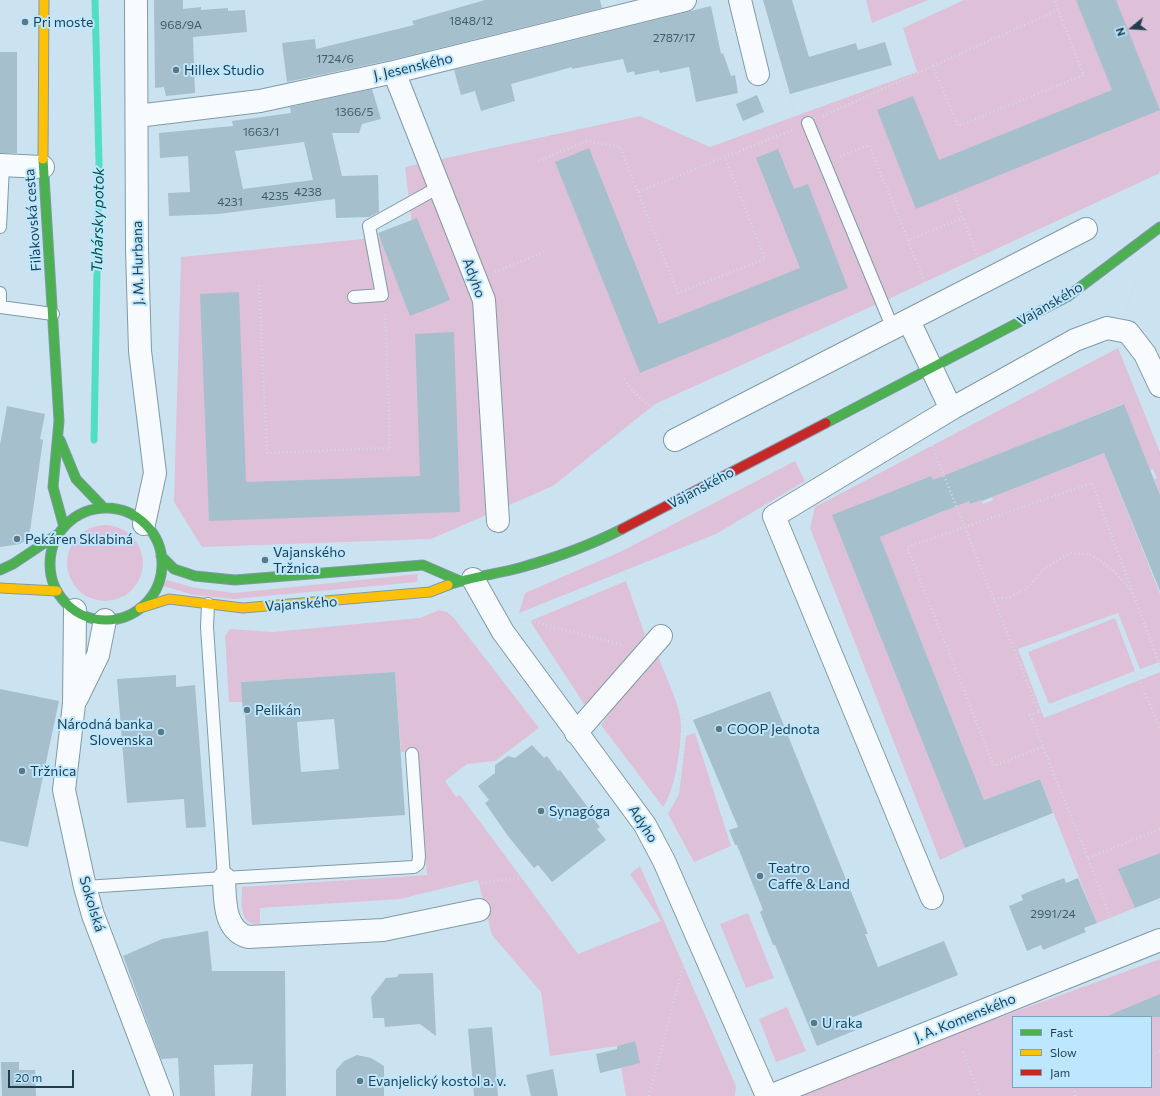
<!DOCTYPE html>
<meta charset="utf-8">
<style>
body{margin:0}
#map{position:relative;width:1160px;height:1096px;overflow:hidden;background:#cbe3f0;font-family:Commissioner,sans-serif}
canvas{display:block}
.legend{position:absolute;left:1012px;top:1016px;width:140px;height:72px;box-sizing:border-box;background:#bce7ff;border:1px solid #7da3b8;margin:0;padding:5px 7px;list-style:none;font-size:12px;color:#1f3e4e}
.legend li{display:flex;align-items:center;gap:8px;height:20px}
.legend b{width:20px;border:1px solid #7da3b8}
.north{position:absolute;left:1112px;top:8px;width:40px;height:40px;-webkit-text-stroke:3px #bce7ff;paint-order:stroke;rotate:252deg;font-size:11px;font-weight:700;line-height:16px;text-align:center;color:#1f3e4e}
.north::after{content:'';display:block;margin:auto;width:14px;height:18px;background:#1f3e4e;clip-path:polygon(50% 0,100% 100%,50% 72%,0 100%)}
.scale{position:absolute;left:8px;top:1070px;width:66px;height:18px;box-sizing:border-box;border:2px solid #1f3e4e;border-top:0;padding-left:5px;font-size:12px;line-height:14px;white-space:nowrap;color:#1f3e4e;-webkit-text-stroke:3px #bce7ff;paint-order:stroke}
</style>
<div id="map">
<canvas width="1160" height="1096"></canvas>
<ul class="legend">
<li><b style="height:5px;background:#4caf50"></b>Fast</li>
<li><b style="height:5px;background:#ffc107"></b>Slow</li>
<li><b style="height:5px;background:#c62828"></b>Jam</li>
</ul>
<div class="north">N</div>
<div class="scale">20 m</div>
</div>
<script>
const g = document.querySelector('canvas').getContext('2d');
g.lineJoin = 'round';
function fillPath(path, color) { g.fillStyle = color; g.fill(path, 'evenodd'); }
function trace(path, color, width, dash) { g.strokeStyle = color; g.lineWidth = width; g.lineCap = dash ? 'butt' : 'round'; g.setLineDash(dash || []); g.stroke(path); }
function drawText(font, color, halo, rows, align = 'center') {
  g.font = font + ' Commissioner,sans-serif'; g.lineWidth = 4; g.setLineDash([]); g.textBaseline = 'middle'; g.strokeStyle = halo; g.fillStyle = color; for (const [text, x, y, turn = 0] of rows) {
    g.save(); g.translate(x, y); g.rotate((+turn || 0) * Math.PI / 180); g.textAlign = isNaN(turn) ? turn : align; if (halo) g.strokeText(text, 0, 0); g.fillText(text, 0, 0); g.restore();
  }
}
const green = new Path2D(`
 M866 0H928L872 23Z
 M964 0H1160V171L1158 174 897 295 655 404 553 486 431 539 202 547 174 502 181 257 413 234 405 167 640 116 710 147 917 72 903 28Z
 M1118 348 1160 452V495L1154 479 1157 478 1153 469 1150 470 1123 404 957 471 970 504 981 500 983 504 993 500 992 497 1104 453 1160 594V662L1140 669 1118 613 1018 649 1044 718 1160 672V853L1119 869 1135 908 1097 923 1040 779 984 800 880 537 945 511 931 476 874 499 865 507 900 682 965 848 940 860 810 528 815 507Z
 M795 461 805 481 716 534 519 613 525 593 620 552Z
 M67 563a38 38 0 1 1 76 0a38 38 0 1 1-76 0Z
 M418 574 417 582 234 599 194 595 163 586 167 580 196 588 234 593Z
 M626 581 645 635 594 701 584 704 530 621Z
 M439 610 447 612 454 618 539 728 495 761 467 764 445 781 456 797 460 795 578 954 661 921 630 874 640 866 736 1086 735 1096H626L621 1067 635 1041 617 1046 550 1056 541 992 492 935 478 880 400 899 260 908V924C258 923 253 924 251 923 239 919 242 896 242 887L427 875 418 751 401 752 395 672 241 682 243 702H229L225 636 230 629 273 632 420 618Z
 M1115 618 1135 671 1049 704 1028 652Z
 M654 657 659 658C665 675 677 699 680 716 684 735 675 792 663 807L601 725 646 663Z
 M695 733 731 846 694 862 668 814 679 794 686 736Z
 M748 913 774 978 746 988 720 924Z
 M1160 959V1096H783ZM1013 1017H1151V1087H1013Z
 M787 1007 806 1051 776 1062 759 1019Z`);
const stream = new Path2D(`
 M94 440 99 162 95 0`);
const building = new Path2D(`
 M154 0H183V9L201 7V10L228 8V11L245 10 247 32 193 37 195 93 166 96 164 87 155 88Z
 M485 0H600L602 8 391 60 287 82 282 43 315 39 316 49 414 25 412 21Z
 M763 0H792L809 57 856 43 858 50 885 42 892 65 790 94Z
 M1076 0H1116L1160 110 916 209 877 110 913 96 939 160 1112 90Z
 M711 6 721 54 723 53 731 76 735 75 738 93 696 102 689 67 660 73 659 70 635 75 634 71 627 73 623 59 572 69V67L511 84 515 101 481 111 475 91 461 95 454 70Z
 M0 52H17V153H0Z
 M372 89 381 119 362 124 359 133H332L342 176 378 175 379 212 369 217 336 218 335 199 218 214 169 216 168 193 190 192 188 156 160 158 159 133 233 126 232 121 291 113 290 107ZM304 142 313 180 243 189 235 151Z
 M757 95 764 112 743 121 736 104Z
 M589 148 659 324 800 268 756 158 778 149 794 189 808 184 848 288 640 373 555 162Z
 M417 218 450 300 410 316 378 233Z
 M239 292 246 482 420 476 415 334 454 332 460 512 209 521 200 294Z
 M1124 404 1160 495V591L1104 453 982 501 981 500 970 504 969 501 880 537 984 800 1040 779 1053 813 965 848 832 515 931 476 933 480Z
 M7 406 45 414 40 439 43 440 29 538 20 544 0 547V445Z
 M395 672 405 815 252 825 245 714H243L241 682ZM334 719 339 769 301 772 297 722Z
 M176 675V687L195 685 206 827 186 828 184 799 127 803 117 679Z
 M0 689 59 701 28 847 0 841Z
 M770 691 868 934H865L878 967 944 941 958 975 851 1018 856 1030 817 1046 775 945H773L760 912 763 910 737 845H735L729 830 738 827 693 720Z
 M532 745 544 758 547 756 558 771 560 770 595 817 593 818 600 827 597 829 606 840 552 882 538 865 534 868 508 836 485 803 489 800 478 786 495 773V765L508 756 515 758Z
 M1160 853V898L1135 908 1118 869Z
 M1064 878 1066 883 1078 878 1097 923 1084 928 1086 932 1043 950 1041 945 1027 951 1009 906 1023 900 1021 895Z
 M208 931 212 971H285L286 1096H251L253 1064 214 1065 215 1096H180L178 1058 161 1059 123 956 162 939Z
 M433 973 436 1036 420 1024 385 1027 384 1018H373L371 997 386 978 397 977 399 974Z
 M1160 994V1017H1105Z
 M492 1027 498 1096H474L468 1029Z
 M635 1041 640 1063 600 1073 596 1054 617 1049V1046Z
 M357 1055 371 1058 384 1066V1096H336V1070L344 1061Z
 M1 1062H19V1070H35L36 1096H2Z
 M553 1069 558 1096H531L526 1075Z`);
const path = new Path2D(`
 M933 66 1058 10
 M781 76 794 114
 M823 116 933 66 958 126 1084 75 1054 0
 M840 156 869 145 908 240
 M538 161 587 141 620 147 638 192 792 130
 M638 192 678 293 765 259 725 157
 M955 197 979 260
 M495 272 547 251
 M259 285 267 453 390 448 385 312
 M926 286 908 240 963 218
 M1127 310 1136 281 1160 261
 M624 379C637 398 651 409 673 416
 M932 446 1039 712 1030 715 1088 858 1115 930
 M626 576 639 582
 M994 599 1011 597 1026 589 1046 567 1070 553 1092 555 1113 570 1132 591
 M523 619 624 645
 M1137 675 1160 728
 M1039 712 1160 666
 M1042 747 994 766 907 547 1092 483 1160 666
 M663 811C665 809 668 807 670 805 682 789 683 734 684 712
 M1088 858 1160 829
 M475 889 474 885 501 880 524 878 528 876
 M963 1052 980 1096
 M1151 1055 1160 1051
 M1074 1087 1075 1096
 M649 1096 684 963`);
const lane = new Path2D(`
 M808 123 893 329
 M0 227 3 166
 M0 293V307L53 314
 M354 297 382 295 369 226 439 187
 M224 878 414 867 418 864 419 857 412 754
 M85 887 224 878 207 627 208 604`);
const street = new Path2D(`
 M136 0 137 250 140 351 155 473 144 524
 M740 0 758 74
 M394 72 484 300 498 521
 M137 116 260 101 394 72 685 0
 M0 165 43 167
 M909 321 951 409
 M675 440 1086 229
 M473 579 503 632 645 825 664 861 767 1096
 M75 610 74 704 64 790 85 887 93 915 162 1096
 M77 698 98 655 105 620
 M576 733 661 636
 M224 878C225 898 223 930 248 937L383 930 479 910
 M932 898 774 516 951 409 1075 340 1107 328 1128 332 1145 354 1160 386
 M770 1096 1160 940`);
const fast = new Path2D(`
 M43 159 59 421 53 487 64 527
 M826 423 1067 297 1160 227
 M60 440 76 479 104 508
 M50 564a56 56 0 1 1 112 0a56 56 0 1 1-112 0Z
 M161 556 174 569 195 576 235 580 423 565 460 581
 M0 570 13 564 58 534
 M448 585C471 577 496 574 519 568 555 558 589 546 622 529`);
const slow = new Path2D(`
 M43 159 44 0
 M0 588 57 591
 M140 608 169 599 243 608 430 592 448 585`);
const jam = new Path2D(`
 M622 529 826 423`);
const markers = [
 [25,22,4,"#5b7887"],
 [176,70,4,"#5b7887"],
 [17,539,4,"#5b7887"],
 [265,560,4,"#5b7887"],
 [247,710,4,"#5b7887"],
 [719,729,4,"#5b7887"],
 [161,732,4,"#5b7887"],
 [22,771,4,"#5b7887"],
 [541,811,4,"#5b7887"],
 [760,876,4,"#5b7887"],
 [814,1023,4,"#5b7887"],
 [360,1081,4,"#5b7887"]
];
const numberNames = [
 ["1848/12",471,21],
 ["968/9A",181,25],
 ["2787/17",674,38],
 ["1724/6",335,59],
 ["1366/5",354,112],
 ["1663/1",261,132],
 ["4238",308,192],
 ["4235",275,196],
 ["4231",230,202],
 ["2991/24",1053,914]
];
const poiNames = [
 ["Pri moste",33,22],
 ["Hillex Studio",184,70],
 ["Pekáren Sklabiná",25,539],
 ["Vajanského",273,552],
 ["Tržnica",273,568],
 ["Pelikán",255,710],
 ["Národná banka",153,724,"right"],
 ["Slovenska",153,740,"right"],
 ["COOP Jednota",727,729],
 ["Tržnica",30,771],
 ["Synagóga",549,811],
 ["Teatro",768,868],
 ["Caffe & Land",768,884],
 ["U raka",822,1023],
 ["Evanjelický kostol a. v.",368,1081]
];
const streetNames = [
 ["J. Jesenského",413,67,-13],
 ["Fiľakovská cesta",33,220,-94],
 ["J. M. Hurbana",138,263,-91],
 ["Adyho",474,278,70],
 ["Vajanského",1050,304,-30],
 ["Vajanského",701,488,-28],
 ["Vajanského",301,604,-4],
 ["Adyho",643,824,57],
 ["Sokolská",92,904,73],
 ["J. A. Komenského",965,1018,-22]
];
const waterNames = [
 ["Tuhársky potok",98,220,-89]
];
fillPath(green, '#dec1d8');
trace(stream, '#50dec5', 7);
fillPath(building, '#a6bfcd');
trace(lane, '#809aa7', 14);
trace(street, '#809aa7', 24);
trace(fast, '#809aa7', 11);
trace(slow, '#809aa7', 11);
trace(jam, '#809aa7', 11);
trace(path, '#d2dade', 2.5, [1, 3]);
trace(lane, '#f7fbfd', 12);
trace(street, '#f7fbfd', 22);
trace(fast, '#4caf50', 9);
trace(slow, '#ffc107', 9);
trace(jam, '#c62828', 9);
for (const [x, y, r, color] of markers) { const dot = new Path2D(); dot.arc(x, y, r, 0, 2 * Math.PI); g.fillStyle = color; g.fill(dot); trace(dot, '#bce7ff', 1.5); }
drawText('12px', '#415e6e', null, numberNames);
drawText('14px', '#1f3e4e', '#bce7ff', poiNames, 'left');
drawText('14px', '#1f3e4e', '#bce7ff', streetNames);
drawText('italic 15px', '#004d3d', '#bce7ff', waterNames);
</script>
